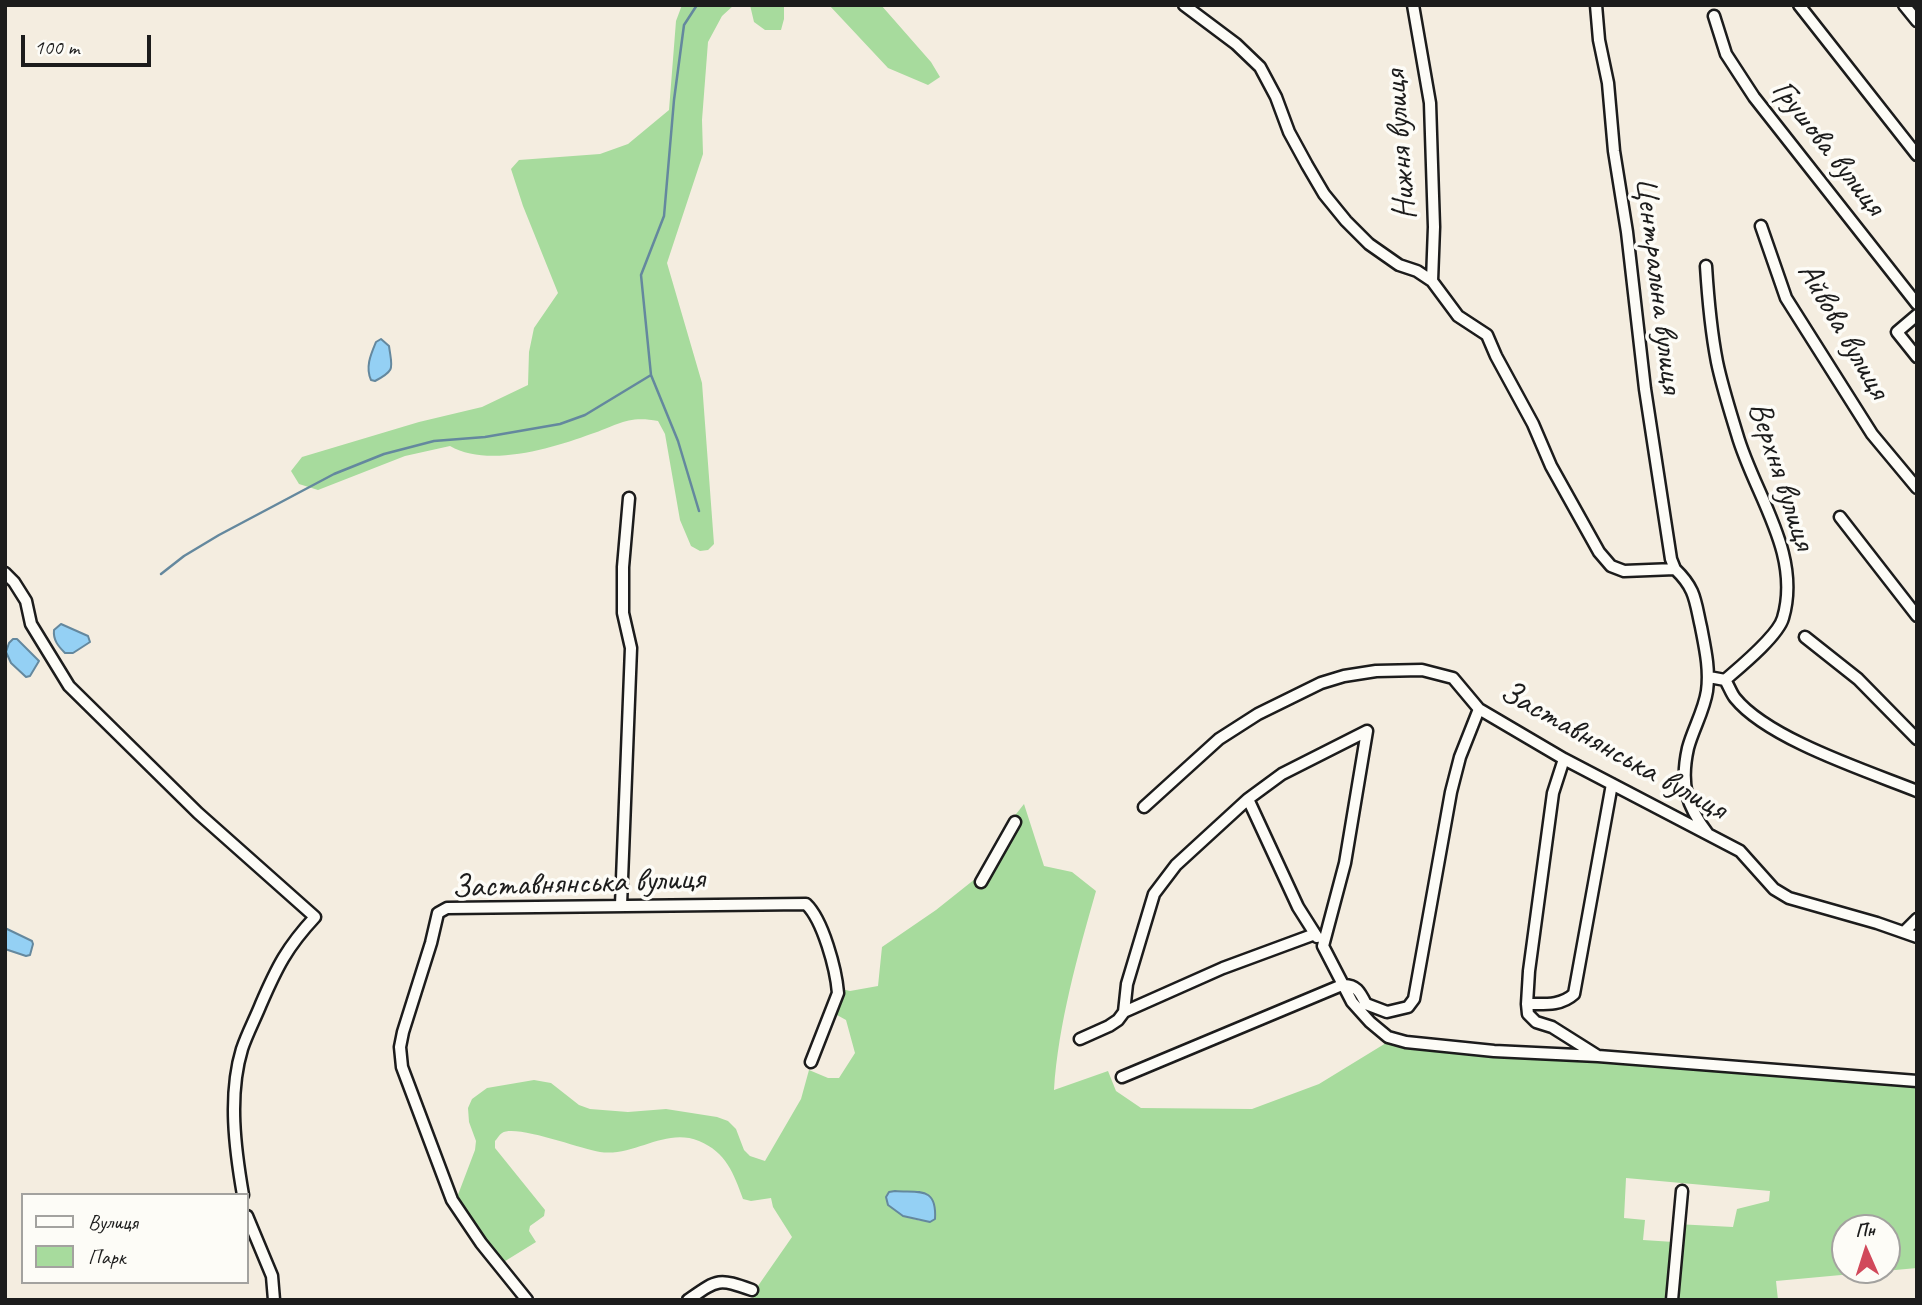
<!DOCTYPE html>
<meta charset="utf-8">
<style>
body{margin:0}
#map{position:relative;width:1922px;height:1305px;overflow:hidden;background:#f4ede0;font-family:Caveat,sans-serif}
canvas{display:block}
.frame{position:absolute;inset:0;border:7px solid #1c1c1c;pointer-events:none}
.legend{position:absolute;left:21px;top:1193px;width:228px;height:91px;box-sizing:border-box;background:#fdfcf7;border:2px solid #a3a29f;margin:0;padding:9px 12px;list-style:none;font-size:21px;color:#1c1c1c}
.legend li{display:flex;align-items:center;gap:14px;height:35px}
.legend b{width:35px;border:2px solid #a3a29f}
.north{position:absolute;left:1831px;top:1214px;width:70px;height:70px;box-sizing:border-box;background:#fdfcf7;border:2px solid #a3a29f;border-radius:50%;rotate:357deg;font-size:19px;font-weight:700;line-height:28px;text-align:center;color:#1c1c1c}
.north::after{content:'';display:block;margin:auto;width:24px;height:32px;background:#d1495b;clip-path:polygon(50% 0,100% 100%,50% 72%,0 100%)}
.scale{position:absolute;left:21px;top:35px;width:130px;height:32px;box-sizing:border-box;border:4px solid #1c1c1c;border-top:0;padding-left:9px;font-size:21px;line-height:24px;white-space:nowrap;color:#1c1c1c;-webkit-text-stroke:5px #fdfcf7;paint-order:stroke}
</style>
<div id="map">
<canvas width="1922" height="1305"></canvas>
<div class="frame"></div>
<ul class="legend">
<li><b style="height:9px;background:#fdfcf7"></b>Вулиця</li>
<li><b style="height:19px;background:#a7db9d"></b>Парк</li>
</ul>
<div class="north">Пн</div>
<div class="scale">100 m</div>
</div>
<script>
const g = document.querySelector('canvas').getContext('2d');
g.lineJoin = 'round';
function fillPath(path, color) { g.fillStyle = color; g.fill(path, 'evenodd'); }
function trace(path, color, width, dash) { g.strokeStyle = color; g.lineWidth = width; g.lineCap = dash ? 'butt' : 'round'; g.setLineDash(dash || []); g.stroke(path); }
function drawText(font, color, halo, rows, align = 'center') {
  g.font = font + ' Caveat,sans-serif'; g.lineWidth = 7; g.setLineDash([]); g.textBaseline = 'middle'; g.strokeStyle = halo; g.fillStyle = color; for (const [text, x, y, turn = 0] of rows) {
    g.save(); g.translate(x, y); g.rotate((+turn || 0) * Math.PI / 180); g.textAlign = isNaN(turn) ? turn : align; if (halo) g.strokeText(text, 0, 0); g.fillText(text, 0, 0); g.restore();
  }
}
const green = new Path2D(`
 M682 5H734L722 16 708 42 702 120 703 154 667 263 702 383 714 544 708 550 700 551 691 546 680 520 665 434 658 421C628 415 618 425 591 434 553 448 488 468 450 446L405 456 318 490 299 484 291 471 302 457 419 422 482 407 528 385 529 352 534 328 558 293 523 206 511 169 519 160 600 154 628 144 669 110 676 21Z
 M750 5H784V19L781 30H765L754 22Z
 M829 5H881L931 62 940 77 928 85 888 68Z
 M1024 804 1044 866 1072 872 1096 891C1078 954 1058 1025 1054 1090L1108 1071 1116 1091 1141 1108 1252 1109 1319 1084 1386 1043 1689 1068 1917 1083V1268L1776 1281 1778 1300H756L751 1296 792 1237 773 1207 771 1198 751 1201 743 1199C734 1174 726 1152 699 1141 665 1127 635 1157 600 1152 580 1149 516 1124 502 1133 499 1135 497 1139 495 1141V1148L545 1210 544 1216 530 1226 529 1231 536 1242 502 1263 456 1200 475 1150 476 1141 469 1122 468 1108 472 1099 487 1088 534 1080 551 1083 579 1105 590 1109 628 1112 666 1109 717 1117 728 1121 736 1129 744 1150 750 1156 765 1161 801 1099 809 1070 828 1078H839L855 1053 846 1020 828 1010 837 988 850 991 878 986 882 947 936 910 980 875 1009 823ZM1626 1178 1770 1191 1769 1201 1737 1209 1733 1227 1676 1224 1674 1242 1643 1240 1645 1220 1624 1218ZM895 1191H919L921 1221 903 1216 888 1205ZM1845 1228H1887V1270H1845Z`);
const water = new Path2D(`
 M381 339 389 346C392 368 396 370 375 381L371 380C365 367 371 354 376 342Z
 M61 624 88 636 90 642 73 653H65C58 646 53 640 54 630Z
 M13 639H17L39 661 30 676 26 677 11 663 6 652 9 643Z
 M5 928 32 941 33 944 30 955 26 956 5 949Z
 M895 1191C919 1193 937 1186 935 1219L930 1222 903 1216 888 1205 886 1197 889 1192Z`);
const stream = new Path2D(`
 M697 5 684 25 674 100 664 216 641 275 651 375 678 441 699 511
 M161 574 184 556 219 535 334 474 384 454 434 441 485 437 560 424 585 415 651 375`);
const street = new Path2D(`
 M1184 5 1236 44 1260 67 1276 97 1289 132 1307 165 1324 194 1346 221 1369 244 1399 265 1417 271 1432 281 1458 316 1487 335 1496 356 1533 424 1551 466 1599 552 1611 566 1624 571 1675 569C1696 589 1695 601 1701 627 1705 648 1710 669 1707 691 1704 711 1693 729 1688 748 1680 784 1686 805 1708 834
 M1413 5 1430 103 1434 227 1432 281
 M1596 5 1599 40 1608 83 1614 151 1627 232 1645 389 1671 559 1675 569
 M1799 5 1917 155
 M1904 5 1917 21
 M1714 16 1726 54 1754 97 1917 304
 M1761 226 1786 298 1872 434 1917 488
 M1706 266C1708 298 1711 331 1717 362 1722 386 1730 411 1737 434 1754 494 1802 553 1783 618 1778 636 1740 667 1725 680
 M1917 315 1897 332 1917 357
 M1840 517 1917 616
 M5 573 14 582 26 601 31 624 69 686 198 813 315 917C287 947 277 967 261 1004 255 1019 247 1034 242 1049 228 1095 235 1149 243 1195
 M1805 637 1858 679 1917 739
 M1709 677 1725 680C1729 686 1731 693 1735 698 1768 739 1867 771 1917 791
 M1367 731 1345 863 1323 946 1352 1002 1370 1022 1388 1037 1406 1042 1494 1051 1598 1056 1917 1081
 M1564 759 1553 793 1529 971 1527 1004 1528 1014 1536 1022 1552 1027 1598 1056
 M1248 799 1298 907 1317 937
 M1144 807 1219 739 1258 714 1321 683 1344 676 1376 671 1422 670 1453 678 1479 709 1564 759 1740 851 1774 889 1789 898 1877 923 1917 937
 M981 882 1015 822
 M621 905 631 648 623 613V567L629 498
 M1904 932 1917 919
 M1527 1004C1544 1004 1561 1006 1574 994L1612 784
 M1124 1012 1223 968 1315 934
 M1080 1039 1109 1026 1118 1020 1124 1012 1127 984 1154 894 1176 865 1248 799 1282 774 1367 731
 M1122 1077 1342 985C1356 984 1360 992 1366 1004L1387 1012 1408 1007 1414 999 1451 792 1460 757 1479 709
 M247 1216 272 1276 274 1300
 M527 1300 481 1243 452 1200 402 1067 400 1047 403 1032 431 943 438 913 447 908 806 904C823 920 836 969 838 993L811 1062
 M688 1300C718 1279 718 1278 752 1290
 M1672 1300 1682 1191`);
const streetNames = [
 ["Нижня вулиця",1401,145,-94],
 ["Грушова вулиця",1828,148,52],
 ["Центральна вулиця",1658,285,83],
 ["Айвова вулиця",1843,331,60],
 ["Верхня вулиця",1781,476,72],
 ["Заставнянська вулиця",1613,751,29],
 ["Заставнянська вулиця",578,884,-2]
];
fillPath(green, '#a7db9d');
fillPath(water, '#94d0f4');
trace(water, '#64889e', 2);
trace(stream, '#64889e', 2.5);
trace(street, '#1c1c1c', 15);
trace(street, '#fdfcf7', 10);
drawText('33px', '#1c1c1c', '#fdfcf7', streetNames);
</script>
